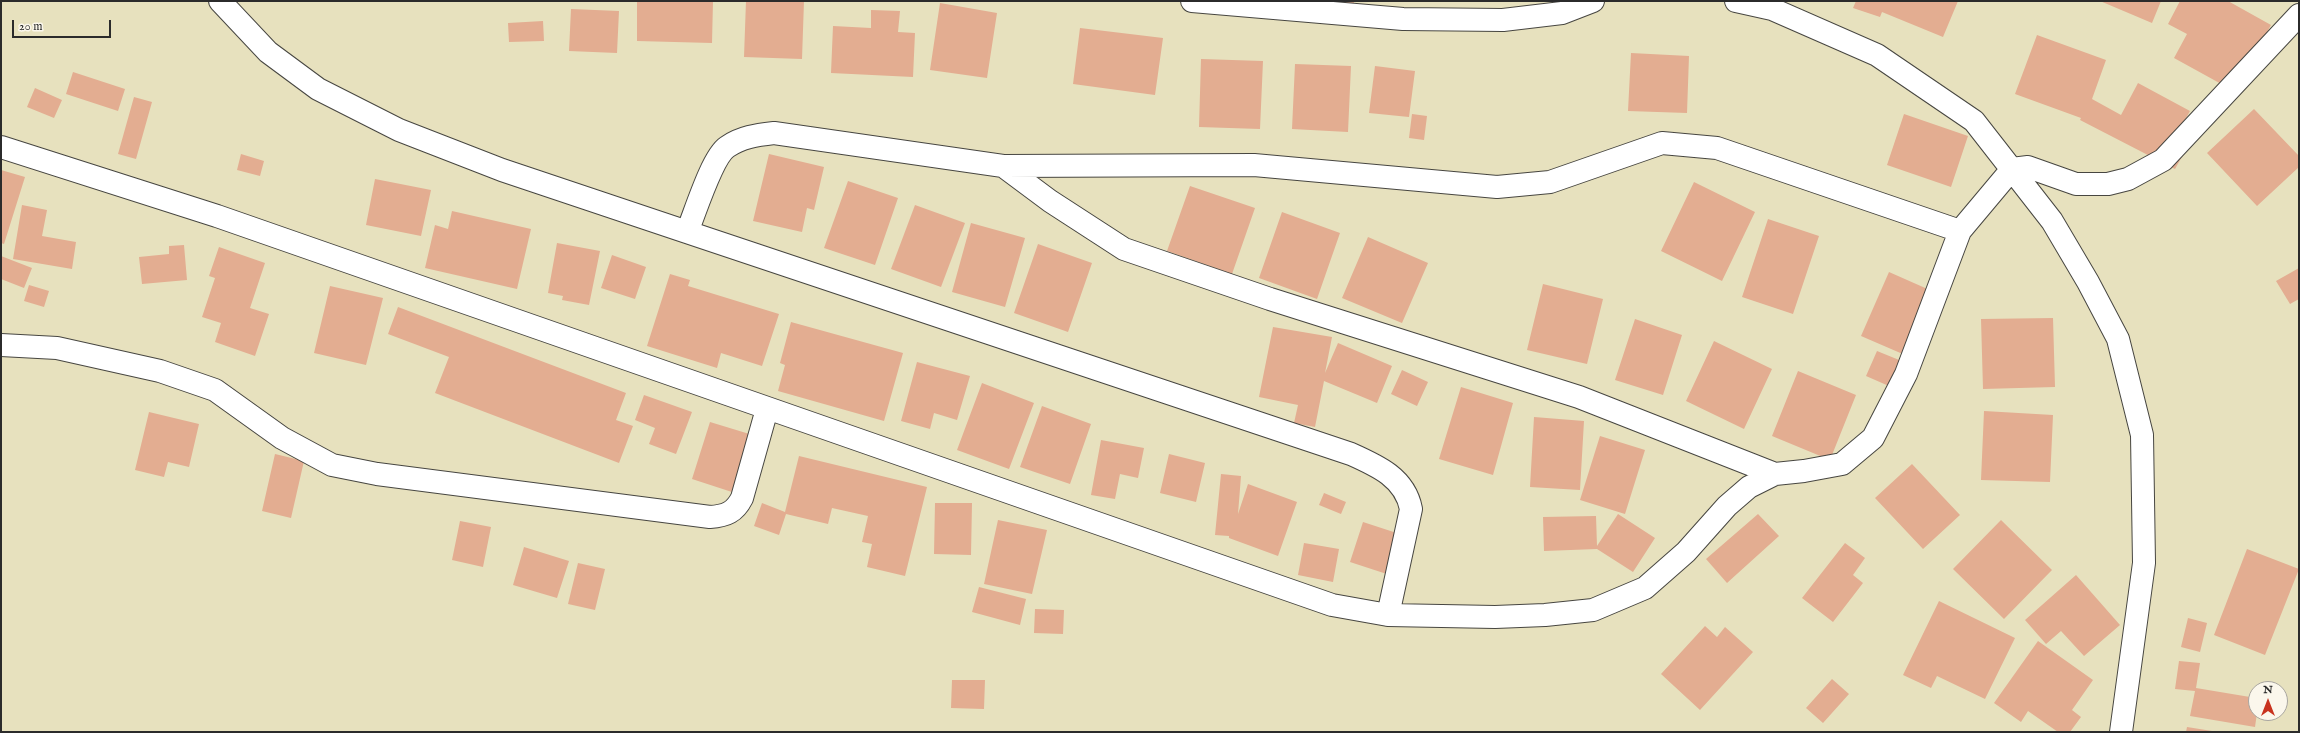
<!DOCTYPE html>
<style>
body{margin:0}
#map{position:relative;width:2300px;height:733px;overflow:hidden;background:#e7e1be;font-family:"IM FELL English",serif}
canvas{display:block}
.frame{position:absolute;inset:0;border:2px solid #2b2b2b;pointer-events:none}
.north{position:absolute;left:2248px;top:681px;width:40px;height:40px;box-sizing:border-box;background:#fbf7ec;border:1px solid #a8a59f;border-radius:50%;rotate:0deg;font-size:11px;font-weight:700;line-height:16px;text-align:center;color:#2b2b2b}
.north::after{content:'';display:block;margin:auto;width:14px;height:18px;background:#c8321e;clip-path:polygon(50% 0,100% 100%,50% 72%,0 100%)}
.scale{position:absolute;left:12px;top:20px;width:99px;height:18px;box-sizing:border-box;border:2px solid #2b2b2b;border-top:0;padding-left:5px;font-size:12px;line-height:14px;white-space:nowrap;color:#2b2b2b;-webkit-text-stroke:3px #fbf7ec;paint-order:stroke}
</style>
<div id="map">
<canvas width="2300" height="733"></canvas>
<div class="frame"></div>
<div class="north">N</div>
<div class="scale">20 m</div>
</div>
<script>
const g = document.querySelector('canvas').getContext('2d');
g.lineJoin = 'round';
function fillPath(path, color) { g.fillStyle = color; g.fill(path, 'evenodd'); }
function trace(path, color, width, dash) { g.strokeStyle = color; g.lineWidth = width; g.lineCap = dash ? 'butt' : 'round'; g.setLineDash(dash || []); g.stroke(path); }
const building = new Path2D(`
 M637 1H713L712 43 637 41Z
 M746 1H804L802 59 744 57Z
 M1308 1H1354V6Z
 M1856 1H1958L1943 37 1882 12 1880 17 1853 8Z
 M2100 1H2161L2152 23Z
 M2180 1H2228L2271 25 2234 91 2174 58 2187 34 2168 24Z
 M940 3 997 13 987 78 930 70Z
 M571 9 619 11 617 53 569 51Z
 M871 10 900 11 898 32 915 33 913 77 831 73 833 26 871 28Z
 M543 21 544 41 509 42 508 23Z
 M1080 28 1163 38 1155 95 1073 84Z
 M2037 35 2106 60 2092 99 2121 115 2138 83 2190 111 2175 138 2188 146 2175 169 2080 120 2081 118 2015 94Z
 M1631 53 1689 56 1687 113 1628 111Z
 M1201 59 1263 61 1260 129 1199 127Z
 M1295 64 1351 66 1348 132 1292 129Z
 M1375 66 1415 71 1409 117 1369 113Z
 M73 72 125 89 118 111 66 94Z
 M35 88 62 100 54 118 27 107Z
 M134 97 152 102 136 159 118 154Z
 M2254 109 2299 156V167L2257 206 2207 153Z
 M1412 114 1427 116 1424 140 1409 138Z
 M1904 114 1968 136 1951 187 1887 165Z
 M241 154 264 161 260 176 237 170Z
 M769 154 824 167 814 210 807 208 802 232 753 221Z
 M1 170 25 177 4 244 1 243Z
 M375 179 431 190 421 236 366 225Z
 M848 181 898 198 875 265 824 248Z
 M1694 182 1755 212 1722 281 1661 251Z
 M1190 186 1255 208 1232 274 1167 251Z
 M22 205 47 210 42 236 76 242 72 269 13 259Z
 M915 205 965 223 941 287 891 269Z
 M452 211 531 229 517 289 425 268 435 225 448 229Z
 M1282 212 1340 233 1317 299 1259 278Z
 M1768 219 1819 236 1793 314 1742 297Z
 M971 223 1025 238 1005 307 952 292Z
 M1368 237 1428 263 1402 323 1342 298Z
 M557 243 600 251 589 305 562 300 563 296 548 293Z
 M1038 244 1092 263 1068 332 1014 313Z
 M184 245 187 280 142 284 139 257 169 254V246Z
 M219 247 265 263 250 308 269 314 255 356 215 342 221 323 202 317 215 278 209 276Z
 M612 255 646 267 635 299 601 288Z
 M1 256 32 268 24 288 1 279Z
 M2299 268V299L2290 304 2276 281Z
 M1889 272 1932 291 1905 355 1861 336Z
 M670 274 690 280 688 286 779 314 762 366 721 353 717 368 647 346Z
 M1543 284 1603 299 1587 364 1527 350Z
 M29 285 49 291 44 307 24 301Z
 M330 286 383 298 366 365 314 353Z
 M398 307 626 393 616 420 633 426 619 463 435 393 449 357 388 334Z
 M2053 318 2055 387 1983 389 1981 319Z
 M1635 319 1682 335 1663 395 1615 380Z
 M791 322 903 353 884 421 778 391 785 365 780 363Z
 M1273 327 1332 337 1325 373 1338 343 1392 366 1377 403 1324 381 1315 427 1294 423 1298 405 1259 397Z
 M1714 341 1772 369 1744 429 1686 401Z
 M1877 351 1909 364 1898 390 1866 376Z
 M917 362 970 376 957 420 934 413 930 429 901 421Z
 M1402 370 1428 382 1417 406 1391 394Z
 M1798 371 1856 395 1830 460 1772 436Z
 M982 383 1034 403 1009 469 957 450Z
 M1461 387 1513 403 1493 475 1439 459Z
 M644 395 692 412 676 454 649 444 655 428 635 420Z
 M1042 406 1091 424 1070 484 1020 467Z
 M1984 411 2053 415 2050 482 1981 480Z
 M149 412 199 424 189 467 168 462 164 477 135 470Z
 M1534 417 1584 421 1580 490 1530 487Z
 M710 422 756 436 738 494 692 479Z
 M1600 436 1645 450 1625 514 1580 500Z
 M1101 440 1144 448 1138 478 1120 474 1115 499 1091 495Z
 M275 454 304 461 291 518 262 511Z
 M1169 454 1205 463 1196 502 1160 493Z
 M799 456 927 487 905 576 867 567 872 544 862 542 868 516 832 508 828 524 786 514 779 535 754 526 762 503 785 512Z
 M1912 464 1960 515 1923 549 1875 498Z
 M1221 474 1241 476 1238 514 1248 484 1297 502 1278 556 1229 538V536L1215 535Z
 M1324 493 1346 502 1341 514 1319 505Z
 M935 503H972L971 555 934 554Z
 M1618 514 1655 538 1633 572 1597 549 1544 551 1543 517 1596 516 1597 546Z
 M1758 514 1779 536 1727 583 1706 559Z
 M998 520 1047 530 1032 594 984 584Z
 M2001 520 2052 570 2004 619 1953 569Z
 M460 521 491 527 483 567 452 560Z
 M1363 522 1412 538 1399 578 1350 562Z
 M1304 543 1339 549 1333 582 1298 575Z
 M1845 543 1865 558 1853 575 1863 583 1833 622 1802 598Z
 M524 547 569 561 557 598 513 585Z
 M2247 549 2299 569 2265 655 2214 635Z
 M578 563 605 569 595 610 568 604Z
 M2076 575 2120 625 2084 656 2061 631 2046 644 2025 620Z
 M979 587 1026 599 1020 625 972 612Z
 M1939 601 2015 638 1985 699 1937 676 1931 688 1903 675Z
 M1035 609 1064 610 1063 634 1034 633Z
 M2188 618 2207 623 2200 652 2181 647Z
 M1705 626 1717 637 1725 627 1753 652 1700 710 1661 674Z
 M2038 641 2093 680 2072 710 2081 717 2070 732H2058L2028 711 2021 722 1994 703Z
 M2179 661 2200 663 2196 688 2256 698 2257 713 2255 727 2190 716 2195 691 2175 689Z
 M1832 679 1849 694 1823 723 1806 708Z
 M952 680H985L984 709 951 708Z
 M2187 727 2212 731V732H2186Z`);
const street = new Path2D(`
 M220 1 268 52 318 89 399 130 502 170 687 232
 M1192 1 1403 19 1503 20 1562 13 1593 1
 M1736 1 1772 9 1877 55 1974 121 2052 221 2088 282 2118 339 2142 435 2144 563 2121 732
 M1 147 217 216 1332 605 1388 615 1411 509C1405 478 1378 466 1351 454L687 232C695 213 712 157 727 147 741 137 757 135 774 133L1003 166 1254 165 1497 187 1550 182 1662 143 1717 148 1960 231
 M1003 166 1050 201 1124 249 1270 299 1579 397 1775 474
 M1 345 57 348 160 371 215 390 282 438 332 465 377 474 710 517C726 516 735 512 742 498L767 409
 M1388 615 1495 617 1545 615 1593 610 1645 588 1686 552 1727 506 1749 487 1775 474 1804 471 1842 464 1873 438 1906 374 1960 231 2012 169 2028 167 2076 184H2108L2128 179 2163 160 2299 15`);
fillPath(building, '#e3ad91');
trace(street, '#474641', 24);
trace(street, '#fff', 22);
</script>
